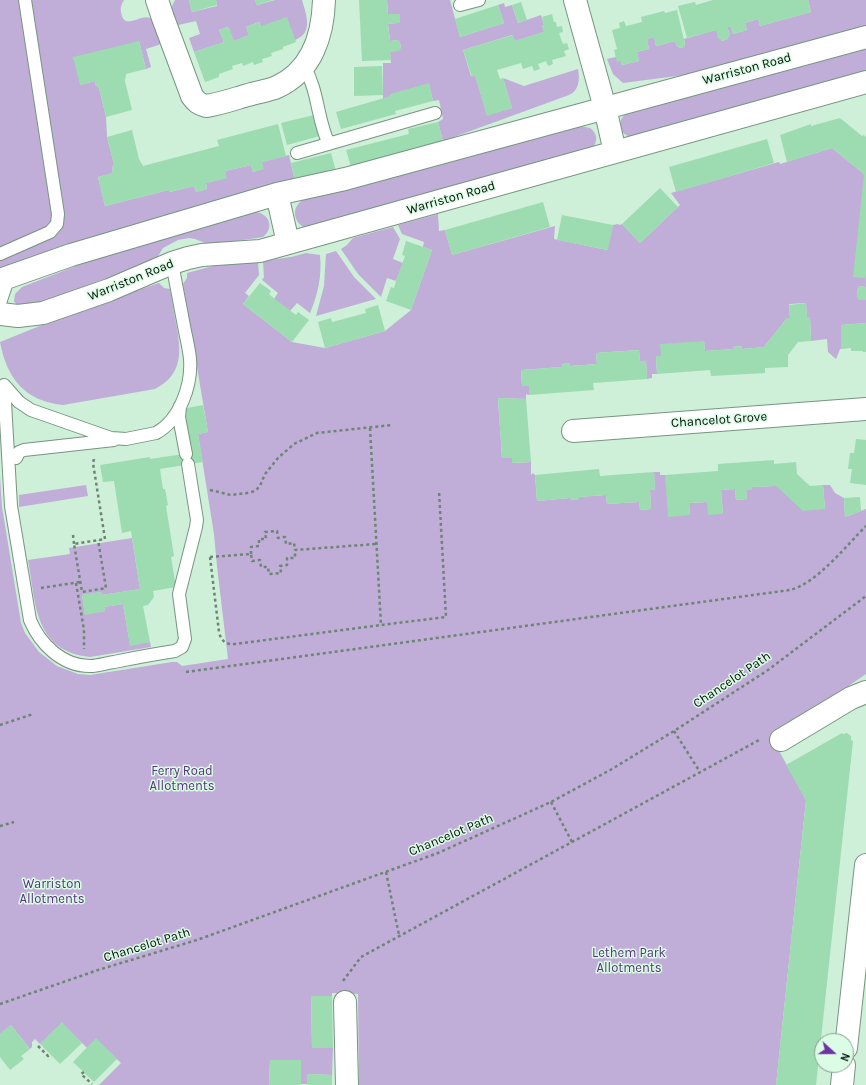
<!DOCTYPE html>
<style>
body{margin:0}
#map{position:relative;width:866px;height:1085px;overflow:hidden;background:#ceefd8;font-family:Karla,sans-serif}
canvas{display:block}
.north{position:absolute;left:814px;top:1033px;width:40px;height:40px;box-sizing:border-box;background:#dbfce5;border:1px solid #869e8d;border-radius:50%;rotate:111deg;font-size:11px;font-weight:700;line-height:16px;text-align:center;color:#06110a}
.north::after{content:'';display:block;margin:auto;width:14px;height:18px;background:#7031a6;clip-path:polygon(50% 0,100% 100%,50% 72%,0 100%)}
</style>
<div id="map">
<canvas width="866" height="1085"></canvas>
<div class="north">N</div>
</div>
<script>
const g = document.querySelector('canvas').getContext('2d');
g.lineJoin = 'round';
function fillPath(path, color) { g.fillStyle = color; g.fill(path, 'evenodd'); }
function trace(path, color, width, dash) { g.strokeStyle = color; g.lineWidth = width; g.lineCap = dash ? 'butt' : 'round'; g.setLineDash(dash || []); g.stroke(path); }
function drawText(font, color, halo, rows, align = 'center') {
  g.font = font + ' Karla,sans-serif'; g.lineWidth = 3; g.setLineDash([]); g.textBaseline = 'middle'; g.strokeStyle = halo; g.fillStyle = color; for (const [text, x, y, turn = 0] of rows) {
    g.save(); g.translate(x, y); g.rotate((+turn || 0) * Math.PI / 180); g.textAlign = isNaN(turn) ? turn : align; if (halo) g.strokeText(text, 0, 0); g.fillText(text, 0, 0); g.restore();
  }
}
const green = new Path2D(`
 M0 0H124C122 4 120 7 121 12 124 32 140 13 150 18 157 22 159 37 161 44L146 49 151 67 146 69 139 41 80 85 95 81 96 86 99 88 106 117 107 137 114 164 112 168 113 173 98 177 105 206 169 190 170 192 194 186 196 192 207 189 206 183 226 178 225 171 251 165 253 172 263 169 262 162 289 155 295 181 0 271Z
 M175 0H189L192 12 217 6 216 0H255L257 5 275 0H302C306 14 314 33 295 40L261 26 259 22 246 27 249 35 234 41 228 27 219 30 224 42 194 52 189 38 200 34 196 21 178 25 171 8Z
 M387 0H450L460 37 504 23 498 5 504 3 505 7 512 5 518 23 541 15 544 25 542 26 544 32 515 41 512 35 463 50 471 76 475 75 487 115 512 108 503 78 524 86 578 69C580 79 579 91 569 95L443 141 438 122 443 119 439 100 433 101 429 84 390 95 391 96 383 99V63H391L390 52 401 48 400 43 398 40 390 41 388 24 398 23 400 21V16L398 14H388Z
 M808 0H866V26L692 74 623 83 613 74 607 59 616 57 621 61 622 65 639 61 637 52 649 49 647 39 654 37 656 46 675 41 677 46 680 48 684 47 685 44 684 39 716 30 722 41 727 39 730 35 727 27H731L733 34 747 30 745 23 758 19 760 26 811 12Z
 M866 46V72L629 137 622 132C620 124 619 118 627 113Z
 M581 126 590 128C598 134 598 141 592 149L306 228C293 223 291 207 303 200Z
 M832 148 864 174 866 287 860 286C856 290 856 295 859 300H866V323L841 325V349H840L836 359 828 352 827 339 811 341 810 317H807L806 303 789 304 790 318H787L764 347 742 349 741 346 733 347V349L705 351 704 341 661 356H656L657 374H652V378L647 379 646 361H640L639 350 596 353 597 364 570 366V363L562 364V367L521 370 522 386H529V395L526 394V399L498 398 502 458H512V463L531 462V475L533 473 535 475 537 501 570 498V500L579 499V497L606 495 607 504 639 502 640 510 651 509 650 490H655L654 472H660V475H665L690 515 689 503 707 502 723 514 721 490 735 489 736 500 747 499 746 490H752V487L776 486 825 509 823 485H830L835 493 844 498 845 517 866 509V674L772 738 806 800 776 1085H359L358 994 332 993V996L311 997 312 1048H333L332 1075 307 1074V1084H301V1060H270L269 1085H99L121 1063 96 1039 87 1048 62 1023 40 1044 35 1039 32 1042V1047L30 1049 11 1025 0 1034V477L2 507 21 623 25 633 39 652 57 666 78 674 90 675 172 662H177L182 666 228 659 217 566 214 534 198 434 208 432 183 284 187 278V273L224 263 258 262 259 275 245 293 249 296 243 304 292 342 325 348 385 331 411 310 432 250 423 247 424 242 402 234 398 225 438 214 439 231 445 230 452 255 555 226 554 239 607 250 613 225 618 224 619 225 622 224 640 243 680 205 671 193 779 162 780 164Z
 M257 212C270 215 274 228 263 237L210 245 195 239 189 238 178 240 163 248 157 258 144 266 112 276 26 308 17 305 14 301 15 294 22 287 76 266 128 248Z
 M393 227 400 239 393 259 403 263 396 281 387 278 381 297 358 274 341 249 347 245 353 238Z
 M336 251 354 277 376 299 316 316 324 286 326 254Z
 M306 253 320 255C322 276 318 294 310 313L297 303 290 311 274 299 278 293 262 280 264 277 263 261 291 257Z
 M159 283 164 288 170 289C172 301 174 312 176 323 181 350 184 374 155 389L63 405C24 401 7 378 0 342L77 311Z
 M86 485 88 496 19 507V495Z
 M132 538 140 589 102 595 101 592 82 595 85 614 105 611 104 607 123 604 130 645 150 642 151 647 90 657C34 651 36 604 28 560L70 554 69 548Z`);
const building = new Path2D(`
 M189 0H216L217 5 192 12Z
 M255 0H273L256 5Z
 M359 0H387L388 14H398L400 16V21L398 23 388 24 390 41 398 40 400 43 401 48 399 51 390 52 391 60 362 61Z
 M713 0H808L811 12 760 26 758 19 745 23 747 30 733 34 731 27H727L730 35 727 39 722 41 718 38 716 30 687 38 678 6 695 2 696 5Z
 M521 2 527 20 518 23 512 5Z
 M498 5 504 23 460 37 455 19Z
 M677 10 685 44 684 47 680 48 677 46 675 41 656 46 654 37 647 39 649 49 637 52 639 61 622 65 621 61 617 62 614 50 617 49 612 30 620 28 619 23 624 21 626 26 642 22 641 17 664 11 665 13Z
 M552 14 554 22H556L557 27 562 26 563 32 559 33 561 39 563 44 567 43 569 49 564 51 566 56 552 60 553 64 551 65 548 66 546 61 538 64 540 69 534 71 532 66 523 69 521 63 497 70 500 79 503 78 512 108 487 116 475 75 472 77 463 50 513 35 515 41 544 32 542 26 544 25 542 17Z
 M287 17 296 42 283 47V49L271 53 272 56 262 59 263 62 254 65 253 62 243 66 242 63 232 66 233 69 219 74V77L205 82 194 52 224 42 219 30 229 27 234 41 249 35 246 27 260 22 261 26Z
 M139 41 146 69 126 74 125 81 132 110 106 117 99 88 96 86 95 81 80 85 73 57Z
 M382 66 383 95 354 96V67Z
 M429 83 433 101 395 111 396 114 341 129 336 112 391 96 390 94Z
 M314 115 320 136 287 145 281 123Z
 M840 118 862 136 864 135 866 137V278L853 277 864 174 832 148 787 162 780 135 811 124V126Z
 M438 122 443 141 420 148 351 167 346 150 409 134 408 129Z
 M278 124 286 156 262 162 264 169 253 172 251 165 225 171 227 178 206 183 207 189 196 192 194 186 169 192V190L105 206 98 177 113 173 112 168 114 164 107 137 132 130 139 159 143 166 219 146 217 140Z
 M767 139 774 163 676 192 669 167Z
 M331 153 336 171 295 181 291 163Z
 M660 188 678 207 640 243 622 224Z
 M543 202 550 227 452 255 445 230Z
 M562 215 613 225 608 250 557 240Z
 M406 241 432 250 411 310 386 301 391 287 394 288 396 281 405 256 402 255Z
 M260 283 271 291 269 294 271 296 296 315 298 312 309 320 292 342 243 304Z
 M860 286 866 287V300H859L857 297V291Z
 M806 303 807 317H810L811 341 798 342 788 355V367L765 368V373L711 376 710 370 657 374 656 356H661L660 344 704 341 705 351 733 349V347L741 346 742 349 764 347 787 318H790L789 305Z
 M378 305 385 331 325 348 318 322 331 318 332 322 336 321 366 313 365 309Z
 M866 323V352H863V351H851V348L841 349V325Z
 M639 350 640 361H646L647 379 593 383 594 390 529 395V386H522L521 370 562 367 561 364 570 363V366L597 364 596 353Z
 M498 398 526 399 531 462 512 463V458H502Z
 M203 405 208 432 198 434 203 462 160 469 163 489H165L168 505 166 506 174 556 171 557 176 587 153 591 154 597 148 605 143 606 150 642 130 646 123 604 104 607 105 611 85 615 82 595 101 592 102 595 140 589 131 531 122 533 114 481 103 482 100 465 150 457V459L190 453 182 409Z
 M856 439 866 440V485L850 483 852 469H848L850 453H854Z
 M774 460V464L796 462 797 474 810 486 823 485 825 509 803 511 776 486 752 487V490H746L747 499 736 500 735 489 721 490 723 514 708 515 707 502 689 503 690 515 668 517 665 475 718 471V464Z
 M599 469 600 476 654 472 655 490H650L651 509 640 510 639 502 607 504 606 495 579 497V499L570 500V498L537 501 535 475Z
 M860 497 861 511 845 517 844 498Z
 M842 733 843 734 847 733 851 736V740L853 741 816 1085H776L806 800 786 765Z
 M311 996H332L333 1048H312Z
 M62 1022 82 1043 60 1064 40 1044Z
 M11 1025 30 1049 21 1056 24 1059 10 1070 0 1057V1034Z
 M96 1038 117 1059 94 1082 73 1062Z
 M270 1060H301V1085H269Z
 M307 1074 332 1075V1085H307Z`);
const path = new Path2D(`
 M370 428 381 625 446 617 439 491
 M94 459 93 463 105 539 74 544 82 592 106 588 98 540
 M210 490 231 495 247 493 255 491 260 486 265 474 278 458 294 444 317 433 392 425
 M73 535 74 544
 M251 554V547L259 546V539H266L265 532 277 531 278 538 285 537 286 544 294 543 295 550
 M210 557 219 632C221 641 226 645 235 644L381 625
 M210 557 251 554 252 561 260 560 261 567H268L269 574 281 573 280 566 287 565V558H295V550L376 544
 M76 583 84 630V649
 M41 588 80 582
 M186 672 790 590C816 584 847 545 866 526
 M0 725 33 714
 M674 731 700 772
 M551 802 572 842
 M0 826 14 822
 M386 872 399 935
 M343 981 361 957 761 739
 M0 1004 98 970 197 940 438 853 551 802 612 769 674 731 768 670 866 596
 M38 1046 48 1056 50 1054
 M84 1072 81 1074 92 1084`);
const lane = new Path2D(`
 M460 5 479 0
 M304 66C319 92 317 120 329 144
 M297 153 435 113
 M0 254 50 232 57 224 58 214 25 0
 M0 303 7 282 11 277
 M4 385 11 506 30 620C40 644 62 666 90 666 98 666 106 663 114 662 134 658 155 654 175 651L182 647 185 639 179 594 196 527 197 520 188 464
 M4 385 19 402 31 410 111 438 126 439 156 433C180 420 192 385 190 359 189 348 186 337 184 326 180 305 176 284 172 263L174 258
 M180 406 179 417 186 454
 M16 458 19 452 24 450 114 440`);
const street = new Path2D(`
 M157 0 163 18 192 96C196 102 199 104 206 106 220 104 234 99 248 95 257 92 268 91 277 87 312 71 323 35 324 0
 M575 0 605 108 615 152
 M277 194 288 243
 M0 280 71 255 277 194 345 179 866 37
 M0 314 18 316 43 313 109 290 172 263 188 258 202 255 260 251 866 82
 M573 431 866 409
 M781 740 851 698 866 692
 M345 1002 347 1085`);
const primary = new Path2D(`
 M846 1048 866 865
 M842 1085 844 1065`);
const streetNames = [
 ["Warriston Road",747,69,-15],
 ["Warriston Road",451,198,-16],
 ["Warriston Road",131,280,-22],
 ["Chancelot Grove",719,420,-4],
 ["Chancelot Path",732,680,-34],
 ["Chancelot Path",451,835,-23],
 ["Chancelot Path",147,945,-17]
];
const parkNames = [
 ["Ferry Road",182,771],
 ["Allotments",182,786],
 ["Warriston",52,884],
 ["Allotments",52,899],
 ["Lethem Park",629,953],
 ["Allotments",629,968]
];
fillPath(green, '#c0add8');
fillPath(building, '#9ddbb1');
trace(lane, '#779580', 14);
trace(street, '#779580', 24);
trace(primary, '#779580', 24);
trace(path, '#6e8576', 2.5, [3, 3]);
trace(lane, '#fff', 12);
trace(street, '#fff', 22);
trace(primary, '#fff', 22);
drawText('13px', '#06110a', '#dbfce5', streetNames);
drawText('13px', '#57347a', '#dbfce5', parkNames);
</script>
